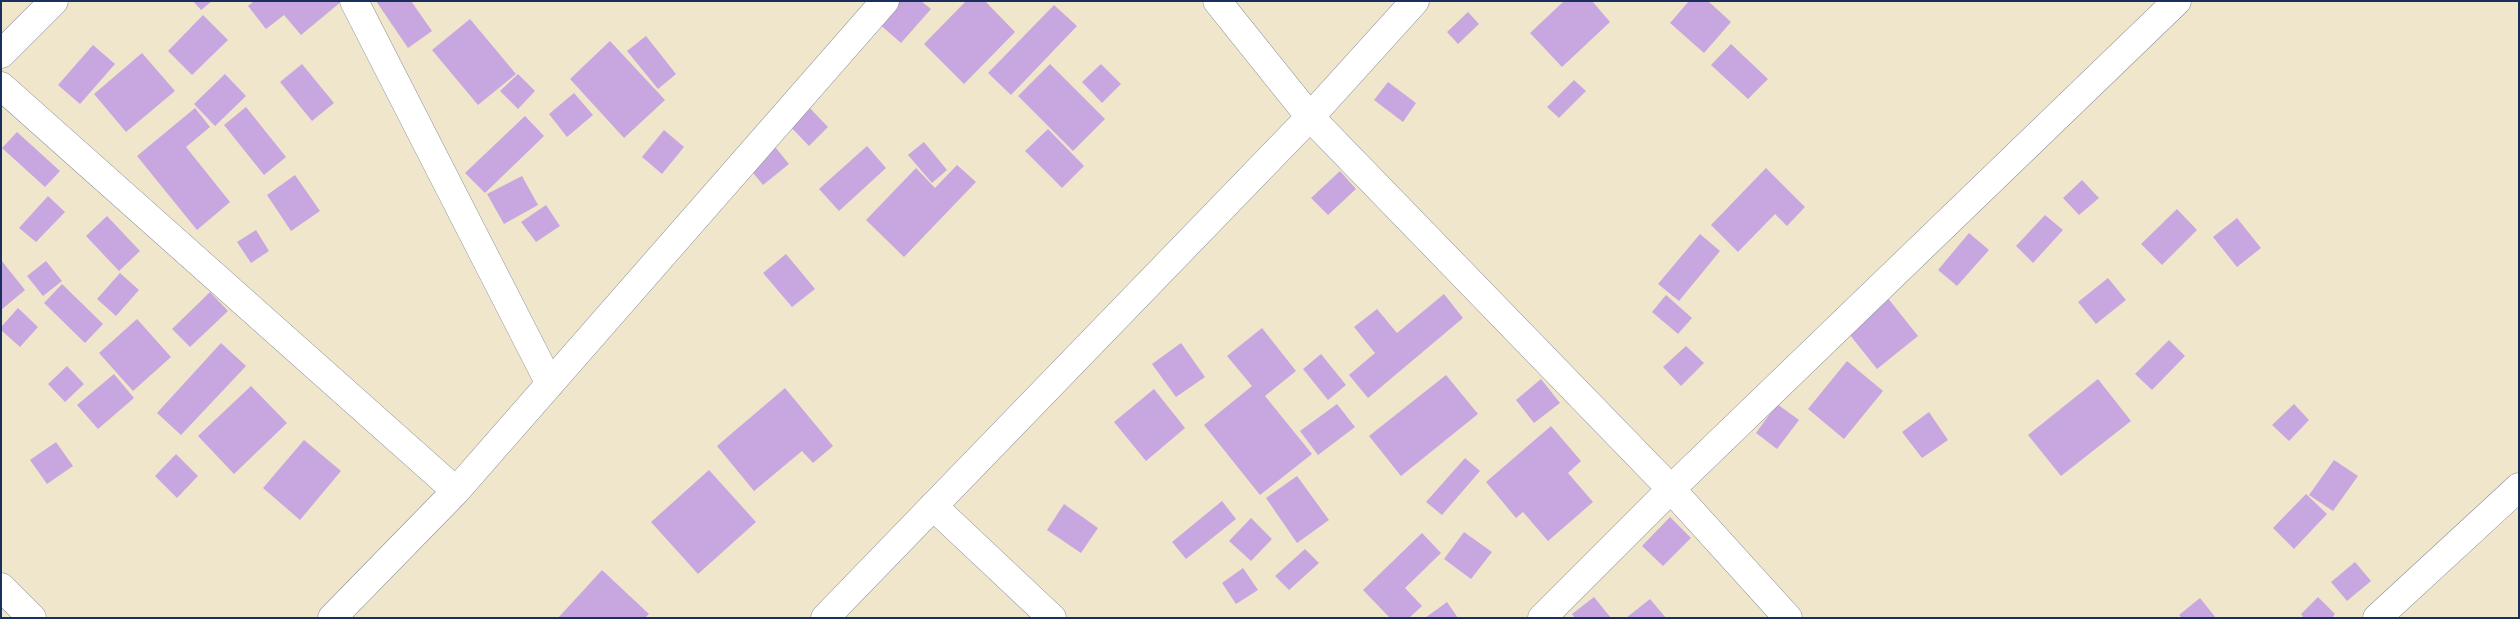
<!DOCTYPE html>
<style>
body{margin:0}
#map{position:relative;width:2520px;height:619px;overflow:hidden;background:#efe6cb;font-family:"Gochi Hand",sans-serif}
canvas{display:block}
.frame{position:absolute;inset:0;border:2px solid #1b2f5e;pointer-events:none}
</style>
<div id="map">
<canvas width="2520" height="619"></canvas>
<div class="frame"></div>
</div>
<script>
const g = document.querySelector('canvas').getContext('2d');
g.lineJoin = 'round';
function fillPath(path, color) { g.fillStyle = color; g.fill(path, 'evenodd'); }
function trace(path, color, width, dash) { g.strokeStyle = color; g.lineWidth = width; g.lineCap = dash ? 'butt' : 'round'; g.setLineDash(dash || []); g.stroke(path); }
const building = new Path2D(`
 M193 1H212L201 10Z
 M254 1H342L301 35 284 15 266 29 248 6Z
 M376 1H411L432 31 408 48Z
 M895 1H921L931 9 901 43 877 22Z
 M966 1H985L1015 32 964 84 924 44Z
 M1564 1H1592L1610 22 1562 67 1530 33Z
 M1689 1H1708L1731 22 1704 53 1670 23Z
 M1054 5 1077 26 1011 95 988 73Z
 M1468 12 1479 24 1458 44 1447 32Z
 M203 15 228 40 192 75 168 51Z
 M470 19 516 74 478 105 432 50Z
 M646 36 676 74 658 89 627 51Z
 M610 41 665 100 624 138 570 79Z
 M1731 44 1768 79 1748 99 1711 65Z
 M93 45 115 64 80 104 58 85Z
 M142 53 175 91 126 132 94 94Z
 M302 64 334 103 312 121 280 82Z
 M1050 64 1105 119 1073 151 1018 96Z
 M1101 64 1121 84 1102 103 1082 82Z
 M225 74 246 96 215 126 194 104Z
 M518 74 535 91 518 109 500 91Z
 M1574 80 1586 91 1559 118 1547 107Z
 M1388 82 1416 103 1403 122 1374 100Z
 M574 93 593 115 567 137 549 114Z
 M805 103 828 127 809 146 785 121Z
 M246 107 286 157 264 175 224 125Z
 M195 108 210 127 186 147 230 202 197 230 137 156Z
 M525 116 544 136 485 193 465 173Z
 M1048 129 1084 166 1062 188 1025 151Z
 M664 130 684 147 662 174 642 157Z
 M17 132 60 171 45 187 2 148Z
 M771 142 789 164 763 185 745 163Z
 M924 142 947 170 932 183 908 155Z
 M867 146 886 168 839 211 819 189Z
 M957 165 976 182 904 257 866 220 916 168 935 188Z
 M1766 168 1805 207 1787 226 1775 214 1738 252 1711 225Z
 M1340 171 1356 189 1328 215 1311 198Z
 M295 175 320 211 291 231 267 195Z
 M522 176 538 205 504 224 487 194Z
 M2082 180 2099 198 2079 215 2063 198Z
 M48 196 65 212 36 242 19 228Z
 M546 205 560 226 536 242 521 222Z
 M2177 209 2197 230 2162 265 2141 244Z
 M2045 215 2063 230 2033 263 2016 246Z
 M107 216 140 251 119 271 86 236Z
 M2237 218 2261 248 2237 267 2213 237Z
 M256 230 269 251 251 263 237 242Z
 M1969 233 1989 250 1957 286 1938 270Z
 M1700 234 1720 251 1679 301 1658 284Z
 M786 254 815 289 792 307 763 273Z
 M1 260 25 290 1 310Z
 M46 261 62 281 43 296 27 276Z
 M120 273 139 290 116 316 97 299Z
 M2108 278 2126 300 2096 324 2078 302Z
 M62 284 103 324 85 343 44 303Z
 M210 292 228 311 190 347 172 329Z
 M1883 292 1918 336 1877 369 1842 325Z
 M1444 294 1463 318 1368 398 1349 375 1375 353 1354 327 1377 309 1397 333Z
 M1666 295 1692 318 1678 334 1652 312Z
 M18 308 38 327 20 347 1 330V327Z
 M137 319 171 357 133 391 99 353Z
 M1262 328 1296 371 1265 396 1312 454 1260 495 1204 425 1252 386 1227 356Z
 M2169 340 2185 356 2152 390 2135 374Z
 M221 343 246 366 181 435 157 413Z
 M1181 343 1205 377 1176 397 1152 364Z
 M1686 346 1704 363 1681 386 1663 367Z
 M1321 354 1346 385 1328 400 1303 369Z
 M1847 361 1883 391 1844 439 1808 409Z
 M67 366 84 384 65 402 48 384Z
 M114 374 134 398 98 429 77 405Z
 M1446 375 1478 414 1401 476 1369 436Z
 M1541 379 1560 403 1534 423 1516 400Z
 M2098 379 2131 421 2061 476 2028 435Z
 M251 386 287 423 234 474 198 436Z
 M785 388 833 446 813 463 802 451 754 491 717 446Z
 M1154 389 1185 428 1146 461 1114 422Z
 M1337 404 1355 427 1318 455 1300 431Z
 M1777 404 1799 420 1777 449 1756 433Z
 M2294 404 2309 420 2289 441 2272 425Z
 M1929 412 1948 440 1922 458 1902 432Z
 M1551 426 1581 461 1568 473 1593 502 1548 541 1523 512 1516 518 1486 482Z
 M304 440 341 471 300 520 263 488Z
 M56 442 73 466 47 484 30 460Z
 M176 454 198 476 177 498 155 476Z
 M1465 458 1480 471 1442 515 1426 502Z
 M2334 460 2358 476 2333 511 2309 495Z
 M709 470 756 522 698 574 651 522Z
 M1297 476 1329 520 1297 543 1266 498Z
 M2306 494 2327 514 2294 549 2273 528Z
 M1222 501 1236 519 1186 559 1172 542Z
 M1064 504 1098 528 1081 553 1047 530Z
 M1670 517 1691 538 1663 566 1642 546Z
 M1251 518 1272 539 1251 561 1229 541Z
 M1464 532 1492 552 1471 579 1444 559Z
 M1422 533 1441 553 1405 588 1422 606 1409 618H1390L1363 590Z
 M1305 549 1319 563 1289 590 1275 576Z
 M2355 562 2371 581 2347 601 2331 582Z
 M1243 568 1258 590 1236 604 1222 583Z
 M602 570 649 614 645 618H558Z
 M1594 597 1611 618H1575L1572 614Z
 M2318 597 2335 614 2332 618H2304L2301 614Z
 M2200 598 2216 618H2182L2179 615Z
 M1650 599 1666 618H1626Z
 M1447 602 1458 618H1425Z`);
const minor = new Path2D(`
 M354 1 550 384
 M1217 1 1310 117 1671 489 1788 618
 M1 54 54 1
 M1 86 456 491
 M933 506 1052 618
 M1 587 32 618
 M332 618 456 491 885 1
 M825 618 1310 117 1415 1
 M1542 618 1671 489 2177 1
 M2377 618 2519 487`);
fillPath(building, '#c8a7e1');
trace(minor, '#858a94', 29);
trace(minor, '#fff', 28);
</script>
